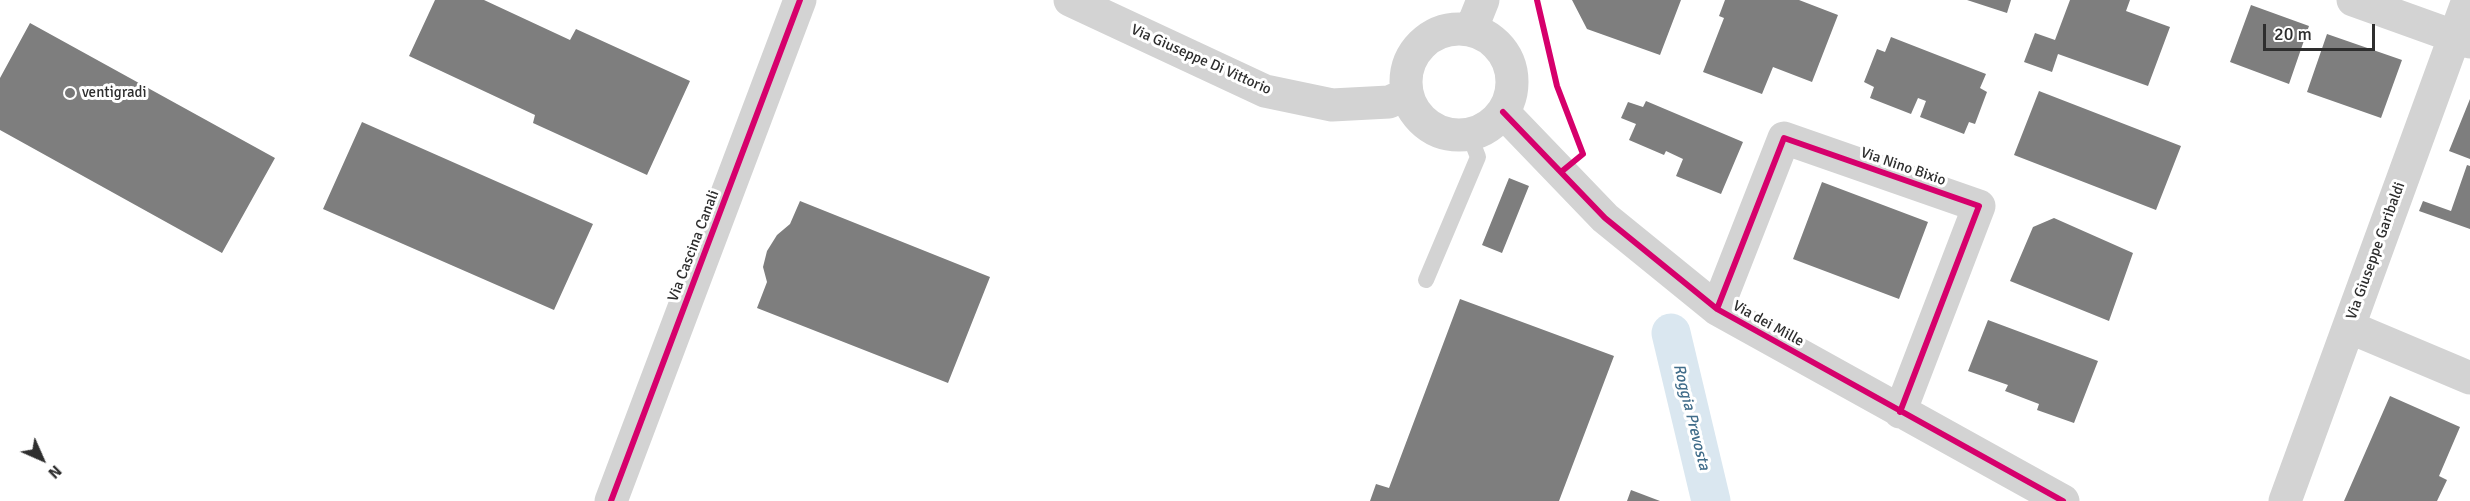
<!DOCTYPE html>
<style>
body{margin:0}
#map{position:relative;width:2470px;height:501px;overflow:hidden;background:#fff;font-family:Signika,sans-serif}
canvas{display:block}
.north{position:absolute;left:12px;top:429px;width:60px;height:60px;-webkit-text-stroke:4px #fff;paint-order:stroke;rotate:135deg;font-size:16px;font-weight:700;line-height:24px;text-align:center;color:#2e2e2e}
.north::after{content:'';display:block;margin:auto;width:21px;height:27px;background:#2e2e2e;clip-path:polygon(50% 0,100% 100%,50% 72%,0 100%)}
.scale{position:absolute;left:2263px;top:24px;width:112px;height:27px;box-sizing:border-box;border:3px solid #2e2e2e;border-top:0;padding-left:8px;font-size:18px;line-height:21px;white-space:nowrap;color:#2e2e2e;-webkit-text-stroke:4px #fff;paint-order:stroke}
</style>
<div id="map">
<canvas width="2470" height="501"></canvas>
<div class="north">N</div>
<div class="scale">20 m</div>
</div>
<script>
const g = document.querySelector('canvas').getContext('2d');
g.lineJoin = 'round';
function trace(path, color, width, dash) { g.strokeStyle = color; g.lineWidth = width; g.lineCap = dash ? 'butt' : 'round'; g.setLineDash(dash || []); g.stroke(path); }
function fillPath(path, color) { g.fillStyle = color; g.fill(path, 'evenodd'); }
function drawText(font, color, halo, rows, align = 'center') {
  g.font = font + ' Signika,sans-serif'; g.lineWidth = 6; g.setLineDash([]); g.textBaseline = 'middle'; g.strokeStyle = halo; g.fillStyle = color; for (const [text, x, y, turn = 0] of rows) {
    g.save(); g.translate(x, y); g.rotate((+turn || 0) * Math.PI / 180); g.textAlign = isNaN(turn) ? turn : align; if (halo) g.strokeText(text, 0, 0); g.fillText(text, 0, 0); g.restore();
  }
}
const canal = new Path2D(`
 M1671 333 1711 501`);
const building = new Path2D(`
 M435 0H484L570 40 576 29 690 81 647 175 533 123 535 115 409 56Z
 M1572 0H1681L1660 55 1587 29Z
 M1725 0H1799L1838 15 1812 82 1773 67 1762 94 1703 72 1724 18 1719 16Z
 M1967 0H2011L2007 13Z
 M2070 0H2130L2126 11 2170 27 2148 86 2058 54 2052 72 2024 62 2035 33 2055 40Z
 M2251 5 2309 26 2289 84 2230 62Z
 M30 23 275 158 222 253 0 130V78Z
 M2327 34 2402 60 2381 118 2307 92Z
 M1891 37 1986 74 1980 88 1987 92 1975 124 1969 122 1964 134 1920 117 1926 101 1918 98 1911 114 1870 98 1874 87 1864 82 1877 49 1885 52Z
 M2039 91 2181 146 2156 210 2014 155Z
 M2470 99V159L2449 151Z
 M1646 101 1743 142 1721 194 1676 176 1683 159 1666 151 1664 155 1629 140 1636 124 1621 118 1628 102 1643 107Z
 M362 122 593 224 554 310 323 209Z
 M2467 165 2470 166V229L2419 211 2423 201 2451 211Z
 M1509 178 1529 186 1502 253 1482 245Z
 M1822 182 1928 222 1899 299 1793 259Z
 M800 201 990 277 948 383 757 308 767 282 763 267 767 251 777 235 790 224Z
 M2054 218 2133 253 2109 321 2010 281 2033 227Z
 M1460 299 1614 356 1559 501H1370L1376 484 1389 488Z
 M1988 320 2098 361 2074 423 2037 410 2039 404 2005 391 2008 385 1968 371Z
 M2390 396 2460 427 2439 476 2447 480 2437 501H2344Z
 M1631 490 1660 501H1627Z`);
const service = new Path2D(`
 M1426 280 1478 157 1469 134`);
const minor = new Path2D(`
 M1070 0 1265 91 1332 105 1389 102 1407 94
 M2353 0 2470 42
 M1406 82a53 53 0 1 1 106 0a53 53 0 1 1-106 0Z
 M1471 30 1483 0
 M1503 112 1605 218 1717 309 2063 501
 M1717 309 1784 138 1979 206 1900 412
 M2349 327 2470 378
 M611 501 800 0
 M2285 501 2468 0`);
const cycleway = new Path2D(`
 M1537 0 1557 86 1583 154 1561 172
 M1503 112 1605 218 1717 309 2063 501
 M1717 309 1784 138 1979 206 1900 412
 M611 501 800 0`);
const markers = [
 [70,93,6,"#777"]
];
const streetNames = [
 ["Via Giuseppe Di Vittorio",1201,60,24],
 ["Via Nino Bixio",1903,167,19],
 ["Via Cascina Canali",694,246,-69],
 ["Via Giuseppe Garibaldi",2376,251,-70],
 ["Via dei Mille",1768,324,29]
];
const poiNames = [
 ["ventigradi",82,93]
];
const waterNames = [
 ["Roggia Prevosta",1691,417,76]
];
trace(canal, '#dae7f0', 39);
fillPath(building, '#7e7e7e');
trace(service, '#d3d3d3', 16);
trace(minor, '#d3d3d3', 33);
trace(cycleway, '#d6006c', 6);
for (const [x, y, r, color] of markers) { const dot = new Path2D(); dot.arc(x, y, r, 0, 2 * Math.PI); g.fillStyle = color; g.fill(dot); trace(dot, '#fff', 2); }
drawText('15px', '#2e2e2e', '#fff', streetNames);
drawText('15px', '#2e2e2e', '#fff', poiNames, 'left');
drawText('italic 16px', '#416d8a', '#fff', waterNames);
</script>
